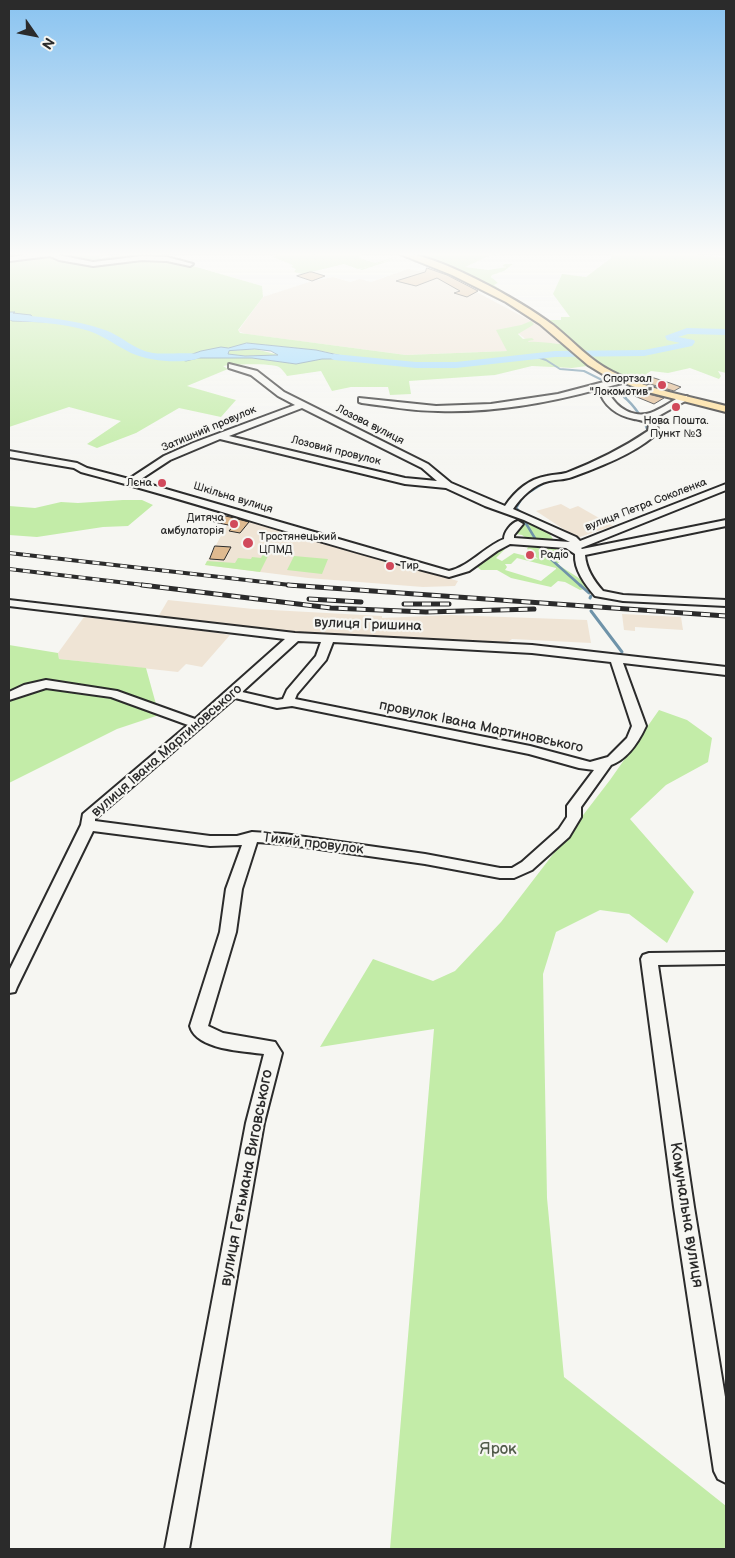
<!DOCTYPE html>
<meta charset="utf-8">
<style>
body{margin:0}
#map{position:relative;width:735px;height:1558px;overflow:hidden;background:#f6f6f2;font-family:"Balsamiq Sans",sans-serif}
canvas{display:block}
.frame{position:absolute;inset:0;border:10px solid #2b2b2b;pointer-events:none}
.north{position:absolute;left:10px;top:10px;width:50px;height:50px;-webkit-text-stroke:4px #f6f6f2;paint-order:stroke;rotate:123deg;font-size:14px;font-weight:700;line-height:20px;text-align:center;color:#2b2b2b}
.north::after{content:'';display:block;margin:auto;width:18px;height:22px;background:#2b2b2b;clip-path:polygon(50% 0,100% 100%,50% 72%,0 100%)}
</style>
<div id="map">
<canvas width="735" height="1558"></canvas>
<div class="frame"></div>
<div class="north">N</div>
</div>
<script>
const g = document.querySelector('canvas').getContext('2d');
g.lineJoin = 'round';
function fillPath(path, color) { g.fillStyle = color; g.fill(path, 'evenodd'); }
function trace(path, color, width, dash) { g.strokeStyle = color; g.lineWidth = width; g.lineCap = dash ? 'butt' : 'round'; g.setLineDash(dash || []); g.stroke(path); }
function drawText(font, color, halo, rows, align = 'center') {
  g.font = font + ' "Balsamiq Sans",sans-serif'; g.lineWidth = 4.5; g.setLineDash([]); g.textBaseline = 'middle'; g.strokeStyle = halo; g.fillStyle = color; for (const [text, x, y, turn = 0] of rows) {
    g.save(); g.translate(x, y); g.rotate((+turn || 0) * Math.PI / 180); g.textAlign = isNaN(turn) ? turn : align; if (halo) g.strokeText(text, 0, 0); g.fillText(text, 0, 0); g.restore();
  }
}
const built = new Path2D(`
 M408 269 418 271 429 269 441 273 531 321H534L560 344 529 342 518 333 534 324 521 325 508 351 406 355 246 334 238 331 263 297 312 281 333 277 350 282 360 279 371 282Z
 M561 504 570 509 578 506 613 526 577 538 536 511Z
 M221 515 251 520 285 530 279 535 283 537 279 540 282 541 293 533 458 581 455 586 423 587 308 578 205 565 227 525 214 522Z
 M168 600 253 609 382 616V618L450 615 587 620 591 643 512 639 508 642 286 632 158 617Z
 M622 614 681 617 683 630 635 627V631L624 630Z
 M84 617 185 628 230 635 202 667 186 664 178 672 59 659 58 653Z`);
const green = new Path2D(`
 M68 252H116L98 257 101 259 129 252H166L154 257 127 260 158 259 186 264 262 286 263 297 238 330 240 333 406 355 507 351 496 330 521 325 531 321 534 324 533 325 518 334 523 339 532 338 534 340 528 341 529 342C545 341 560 346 576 344L547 320H561V317H570L553 294 562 274 586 277 611 258 614 252H677L726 258V373L718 371 721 376 719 379 690 368 668 373 651 371 637 380 615 373 602 364 572 368 532 366 495 375 409 381 411 394 390 395 388 387H351L332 391 321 371 287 376C285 373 282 369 279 367 272 363 231 364 223 366L228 369 187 386 236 400 221 417 179 408 136 433 97 448 87 444 121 421 69 407 9 427V319L24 322 50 321 9 312V260ZM247 343 316 350 351 357 348 360 322 359 296 364 252 358H198L186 361 176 358 184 357 201 351 229 348Z
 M283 252H304L313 255 331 252H355L361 254 359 258 375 263 396 257 377 264 398 258 362 270 360 269 370 266 358 269 344 264 303 274 294 272 296 269 291 267 293 265 273 257Z
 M412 252H503L498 255 493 254 465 267 488 270 507 267 502 266 505 264H513L504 271 492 275 491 277 498 283 494 285 514 299 421 257 445 263Z
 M255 349 279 355 245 356 228 354 229 351Z
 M123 500H142L153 505 128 526 103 527 37 537 9 535V506L35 508 61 502 78 503Z
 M519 515C531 522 549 528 554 541H530L522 535 516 534 515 532 520 519Z
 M529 545H556L558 549 555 553 557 558 566 554 567 556 557 564 585 582 589 588 580 590 565 582 558 581 551 587 511 578 497 570H481L476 566 502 547 505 549 496 558 502 561 514 553 538 559 527 549ZM517 558 556 568V569L541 581 505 570 507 567 505 564H511Z
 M265 549 271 550 260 572 205 565 207 561 235 563 238 558 251 559 252 557 261 558Z
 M294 556 328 559 322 574 287 570Z
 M9 645 58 653 59 659 146 668 159 715 117 729 9 783Z
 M659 710 687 720 712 738 708 762 666 785 630 819 694 892 667 943 629 914 600 910 556 932 543 974 547 1198 564 1377 726 1506V1549H390L434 1029 320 1047 373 959 433 981 455 971 501 922 610 780Z`);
const water = new Path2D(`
 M9 312H15L13 313 31 315 33 318 51 322 12 321 9 319Z
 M247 343 316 350 356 359H322L296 364 252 358H198L186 361 174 358 184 357 201 351 221 347 228 348ZM255 349 271 351 278 355 245 356 228 354 229 351Z`);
const streamFar2 = new Path2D(`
 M534 356 546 360 560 369 584 371 608 383
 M611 385 623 393 626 398`);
const streamFar1 = new Path2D(`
 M624 397C633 404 647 423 648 433
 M579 468 592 463
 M522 514 516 508 523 496 547 481
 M522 517 544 553 581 586`);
const stream = new Path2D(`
 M580 585 589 593
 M590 598 591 596
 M591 611 622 652`);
const river = new Path2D(`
 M9 314C41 317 74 319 105 330 122 336 134 350 153 353 164 355 197 351 202 356 198 360 190 360 184 361 166 362 147 360 131 353 113 344 102 334 82 329 58 323 33 322 9 320Z
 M687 328 726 329V335L688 334 678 337 694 340 695 342 692 346 644 356 555 357 456 368H416L334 360 329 357 334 354 416 362H456L555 351 644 350 680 343 667 340 665 336Z`);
const building = new Path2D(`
 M427 268 447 275 478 291 467 297 454 293 460 291 437 278 416 286 396 281 425 272Z
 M310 272H312L325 276 312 281 297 276Z
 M651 377 670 383 681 387 674 391 643 382Z
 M640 391 648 394 664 398 654 404 632 395Z
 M221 515 230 517 249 522 240 533 229 531 233 526 214 522Z
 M215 546 231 547 224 560 210 559Z`);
const minor = new Path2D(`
 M47 252H62L58 255 93 262 142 256 167 257 193 264 190 266 167 261 142 260 93 266 59 260 50 256 9 261V257Z
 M229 364 257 371 284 392 428 464 451 483 505 506C515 491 529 479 547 476 554 474 560 475 566 473 595 462 623 448 648 431L649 424C643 420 640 420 634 419 618 416 603 406 599 389 547 403 492 413 438 411 412 411 387 406 362 403L359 402V398L436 406 491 404 558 394 623 377 627 380 626 382 607 387C611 403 628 417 646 414 657 412 671 402 681 396H687V400L653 419 657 423 658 432C639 452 597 468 572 477 564 480 557 479 549 481 534 484 521 497 513 509L576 537 580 541 726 484V490L581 548 582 549 726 520V526L585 555C586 569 594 581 603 591L623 595 726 600V606L623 601 595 596C585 584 574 570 575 554L566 548 510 544 497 551 469 571 449 577C325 546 204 504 81 472L74 468 9 457V451L77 463 87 468 129 479 164 456 193 443 295 405 278 396 251 375 229 368ZM302 408 422 468 437 481 405 478 229 436ZM220 439 405 484 446 488 485 506 524 520 570 542 514 538V535L523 524 518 521C511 523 504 532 504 539 484 547 470 566 449 571L138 481 170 460Z
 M9 600 295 633 532 645 726 667V675L623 663 646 726C639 741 628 759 611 765L581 807V817L569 837 532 870 514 878H500L425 864 284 844 257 842 242 889 236 932 208 1026 223 1033 275 1042 282 1053 264 1123 189 1549H165L246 1123 264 1054C244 1051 196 1050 190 1026L220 932 226 889 242 845 210 846 93 831 17 987 15 992 9 993V971L81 825 83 814 188 725 111 697 46 688 9 700V692L24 685 46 680 117 691 195 719 285 639 9 606ZM298 641 321 642 316 656 287 690 283 699 277 700 242 692ZM333 642 532 653 611 662 632 726 627 738 608 757 590 762 530 746 295 699 297 694 326 660ZM235 698 277 708 292 706 529 754 579 768 594 770 567 806V817L559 829 522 862 512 868H500L425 854 284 834 252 832 237 836H210L95 821V819Z
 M726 952V964L658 965 694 1207 726 1403V1483L718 1479 714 1471 674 1207 641 959 643 955 649 953Z`);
const major = new Path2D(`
 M395 252C435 252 521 301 553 325 573 341 590 361 613 372 648 390 689 396 726 406V412L648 392 606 376 588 365 540 324 506 302 452 275Z`);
const railFar1 = new Path2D(`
 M9 553 299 586
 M9 569 152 586`);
const rail = new Path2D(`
 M142 585 331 608 426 612 534 609
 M288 585 726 616
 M309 599 361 602
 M404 604H449`);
const markers = [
 [662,385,5,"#d1495b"],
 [676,407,5,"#d1495b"],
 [162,483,5,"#d1495b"],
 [234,524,5,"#d1495b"],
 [248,543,6,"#d1495b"],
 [530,555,5,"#d1495b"],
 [390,566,5,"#d1495b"]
];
const farPoinames = [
 ["Спортзал",652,379],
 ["\"Локомотив\"",652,392],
 ["Нова Пошта.",676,421,"center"],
 ["Пункт №3",676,434,"center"],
 ["Лєна",152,483],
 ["Дитяча",224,518],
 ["амбулаторія",224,531],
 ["Тростянецький",259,537,"left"],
 ["ЦПМД",259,550,"left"],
 ["Радіо",540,555,"left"],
 ["Тир",400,566,"left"]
];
const farStreetnames = [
 ["Лозова вулиця",370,425,27],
 ["Затишний провулок",209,429,-23],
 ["Лозовий провулок",336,451,14],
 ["Шкільна вулиця",233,498,17],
 ["вулиця Петра Соколенка",646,505,-21]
];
const streetNames = [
 ["вулиця Гришина",368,625,2],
 ["провулок Івана Мартиновського",481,727,12],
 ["вулиця Івана Мартиновського",167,751,-41],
 ["Тихий провулок",313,844,7]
];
const nearStreetnames = [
 ["вулиця Гетьмана Виговського",247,1178,-79],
 ["Комунальна вулиця",686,1215,81]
];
const nearParknames = [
 ["Ярок",498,1450]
];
fillPath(built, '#efe4d5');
fillPath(green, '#c3eca8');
fillPath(water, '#9cd9fd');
trace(water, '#6f93a9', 1);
trace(streamFar2, '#6f93a9', 2);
trace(streamFar1, '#6f93a9', 2.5);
trace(stream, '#6f93a9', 3);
fillPath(river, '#9cd9fd');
fillPath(building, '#dfba90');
trace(building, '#2b2b2b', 1);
trace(minor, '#2b2b2b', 4);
trace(major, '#2b2b2b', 4);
fillPath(minor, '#f6f6f2');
fillPath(major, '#fedd96');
trace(railFar1, '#2b2b2b', 4);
trace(rail, '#2b2b2b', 5);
trace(railFar1, '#f6f6f2', 2.5, [7]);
trace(rail, '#f6f6f2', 3, [9]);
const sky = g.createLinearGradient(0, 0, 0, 471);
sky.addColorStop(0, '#89c3f0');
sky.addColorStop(0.54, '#fbfbf9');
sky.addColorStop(1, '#fbfbf900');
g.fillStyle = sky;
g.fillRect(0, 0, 735, 471);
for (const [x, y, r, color] of markers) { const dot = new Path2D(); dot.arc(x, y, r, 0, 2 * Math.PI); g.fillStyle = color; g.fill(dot); trace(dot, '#f6f6f2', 2); }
drawText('11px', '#2b2b2b', '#f6f6f2', farPoinames, 'right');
drawText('11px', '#2b2b2b', '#f6f6f2', farStreetnames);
drawText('14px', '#2b2b2b', '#f6f6f2', streetNames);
drawText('16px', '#2b2b2b', '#f6f6f2', nearStreetnames);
drawText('16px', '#515b4a', '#f6f6f2', nearParknames);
</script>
